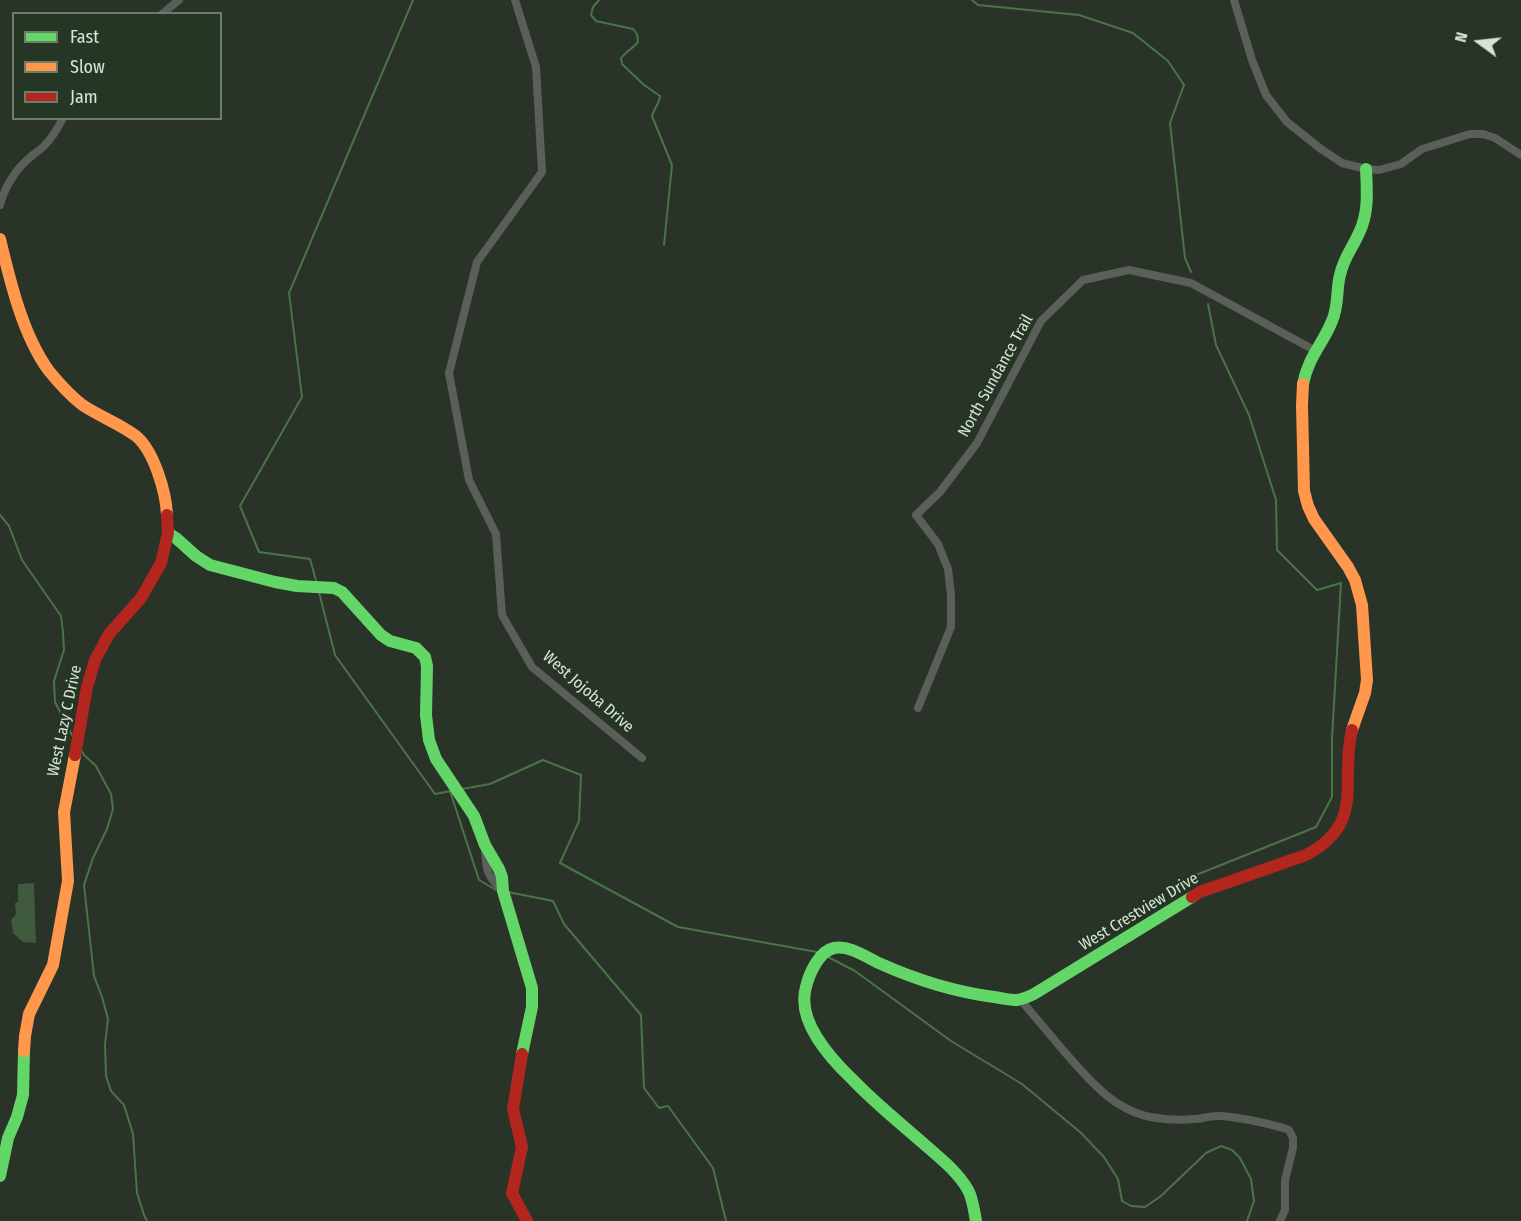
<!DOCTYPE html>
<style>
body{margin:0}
#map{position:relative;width:1521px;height:1221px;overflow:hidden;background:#293328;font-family:"Fira Sans Condensed",sans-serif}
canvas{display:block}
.legend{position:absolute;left:12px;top:12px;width:210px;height:108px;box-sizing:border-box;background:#253724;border:2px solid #6d7c6c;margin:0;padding:8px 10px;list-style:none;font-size:18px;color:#d8e3d7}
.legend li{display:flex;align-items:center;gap:12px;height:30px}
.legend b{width:30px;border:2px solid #6d7c6c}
.north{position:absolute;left:1449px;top:12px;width:60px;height:60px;-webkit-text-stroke:4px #253724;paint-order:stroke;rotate:285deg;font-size:16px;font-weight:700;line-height:24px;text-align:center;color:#d8e3d7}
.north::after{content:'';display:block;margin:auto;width:21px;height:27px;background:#d8e3d7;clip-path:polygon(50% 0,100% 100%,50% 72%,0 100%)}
</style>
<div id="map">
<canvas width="1521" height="1221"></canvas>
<ul class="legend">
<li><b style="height:8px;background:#63d668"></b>Fast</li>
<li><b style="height:8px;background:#ff974d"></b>Slow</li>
<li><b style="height:8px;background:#b3261e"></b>Jam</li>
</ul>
<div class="north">N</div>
</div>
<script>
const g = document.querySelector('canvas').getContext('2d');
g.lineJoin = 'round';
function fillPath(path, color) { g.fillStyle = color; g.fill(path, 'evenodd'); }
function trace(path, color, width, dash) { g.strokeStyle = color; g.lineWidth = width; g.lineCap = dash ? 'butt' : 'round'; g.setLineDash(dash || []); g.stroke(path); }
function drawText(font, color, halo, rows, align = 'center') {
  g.font = font + ' "Fira Sans Condensed",sans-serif'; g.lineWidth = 5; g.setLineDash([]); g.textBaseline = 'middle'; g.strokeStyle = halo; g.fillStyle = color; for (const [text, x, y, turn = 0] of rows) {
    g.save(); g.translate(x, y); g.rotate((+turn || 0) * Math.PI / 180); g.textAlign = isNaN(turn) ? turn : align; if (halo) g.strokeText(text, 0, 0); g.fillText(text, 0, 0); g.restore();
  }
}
const green = new Path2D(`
 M34 883 36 943 23 942 13 933 11 920 16 914 15 903 18 902V884Z`);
const stream = new Path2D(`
 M599 0 593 7 591 15 596 21 633 29 637 34 638 42C633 48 626 52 621 58L622 64 644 85 660 96C660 103 654 108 652 116L672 165 664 245
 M972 0 978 5 1079 15 1133 33 1168 61 1184 85 1170 123 1185 258 1191 272
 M0 515 9 526 22 560 61 616 63 632 64 650 54 681 55 702 72 735
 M317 584 310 559 259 552 240 506 302 397 289 293 413 0
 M319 592 335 655 435 794 451 791
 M80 748 84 755 96 766 111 794 113 809 107 829 93 858 84 885 94 976 102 997 108 1019 105 1044 106 1076 111 1091 124 1105 133 1134 137 1193 144 1215 147 1221
 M462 789 490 784 543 760 581 775 579 821 560 863 678 927 817 952
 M450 791 479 880 496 890
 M1186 879 1316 827 1332 797V738L1341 583 1317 590 1277 550 1276 500 1249 415 1216 345 1208 304
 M508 892 553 901 564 924 641 1015 644 1088 659 1108 668 1106 713 1168 726 1221
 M828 957 855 971 951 1041 1022 1084 1080 1132 1104 1157 1118 1179 1122 1201 1131 1206 1145 1207 1161 1196 1206 1153 1221 1146 1232 1150 1240 1158 1251 1179 1254 1201 1247 1221`);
const street = new Path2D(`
 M515 0 536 67 542 172 477 262 449 373 469 480 496 534 502 615 532 667 642 758
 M1234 0 1252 60 1266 95 1287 122 1321 149 1342 163 1366 169 1379 170 1401 164 1422 149 1470 134H1483L1495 138 1521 155
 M162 14 179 0
 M0 205C4 189 14 172 26 161 32 155 39 151 44 146 52 138 58 128 63 118
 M918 708 951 627V595L948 569 938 544 916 515 940 492 977 443 1041 321 1083 280 1129 270 1191 283 1314 350
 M485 847C486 869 486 876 503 891
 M1020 999C1034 1016 1048 1032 1062 1049 1088 1079 1115 1113 1157 1118 1168 1120 1182 1120 1194 1119 1201 1119 1209 1116 1217 1116 1235 1116 1272 1124 1289 1130L1293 1138V1148L1285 1180V1210L1280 1221`);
const fast = new Path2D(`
 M1303 384C1308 357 1323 344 1332 321 1339 306 1336 290 1340 275 1344 257 1352 249 1359 233 1369 213 1367 191 1366 169
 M168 533 176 538 196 556 210 565 275 582 297 586 334 588 342 592 381 635 390 641 416 648 425 657 427 666 426 715 429 740 436 759 474 816 485 845 499 869 502 877 503 891 532 988V1007L522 1054
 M0 1176 8 1138 17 1117 23 1095 24 1051
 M976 1221C974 1211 973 1199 968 1190 958 1172 940 1158 924 1144 900 1123 875 1103 853 1080 830 1058 796 1021 806 987 809 974 819 951 834 948 851 945 867 958 881 964 917 980 955 992 994 997 1002 998 1009 1000 1017 1000 1023 999 1028 997 1034 994L1192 897`);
const slow = new Path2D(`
 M0 239C10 281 23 336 49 371 59 383 71 397 84 406 101 417 120 424 136 436 154 451 166 492 167 515
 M1303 384 1302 405 1304 491 1308 506 1314 519 1348 567 1355 580 1362 605 1367 680 1365 693 1352 730
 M24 1051 25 1036 29 1014 53 965 68 881 64 812 75 755`);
const jam = new Path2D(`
 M75 755 87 687 95 660 109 634 141 598 161 563 168 533 167 515
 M1192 897 1200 892 1306 855C1367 823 1339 781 1352 730
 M522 1054 513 1109 522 1147 512 1193 527 1221`);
const streetNames = [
 ["North Sundance Trail",996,376,-61],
 ["West Jojoba Drive",588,692,41],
 ["West Lazy C Drive",65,721,-78],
 ["West Crestview Drive",1139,912,-31]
];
fillPath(green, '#3f5a3d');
trace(stream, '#4a7447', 2);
trace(street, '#5b5f5a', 8);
trace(fast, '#63d668', 12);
trace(slow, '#ff974d', 12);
trace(jam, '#b3261e', 12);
drawText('16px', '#d8e3d7', '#253724', streetNames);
</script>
